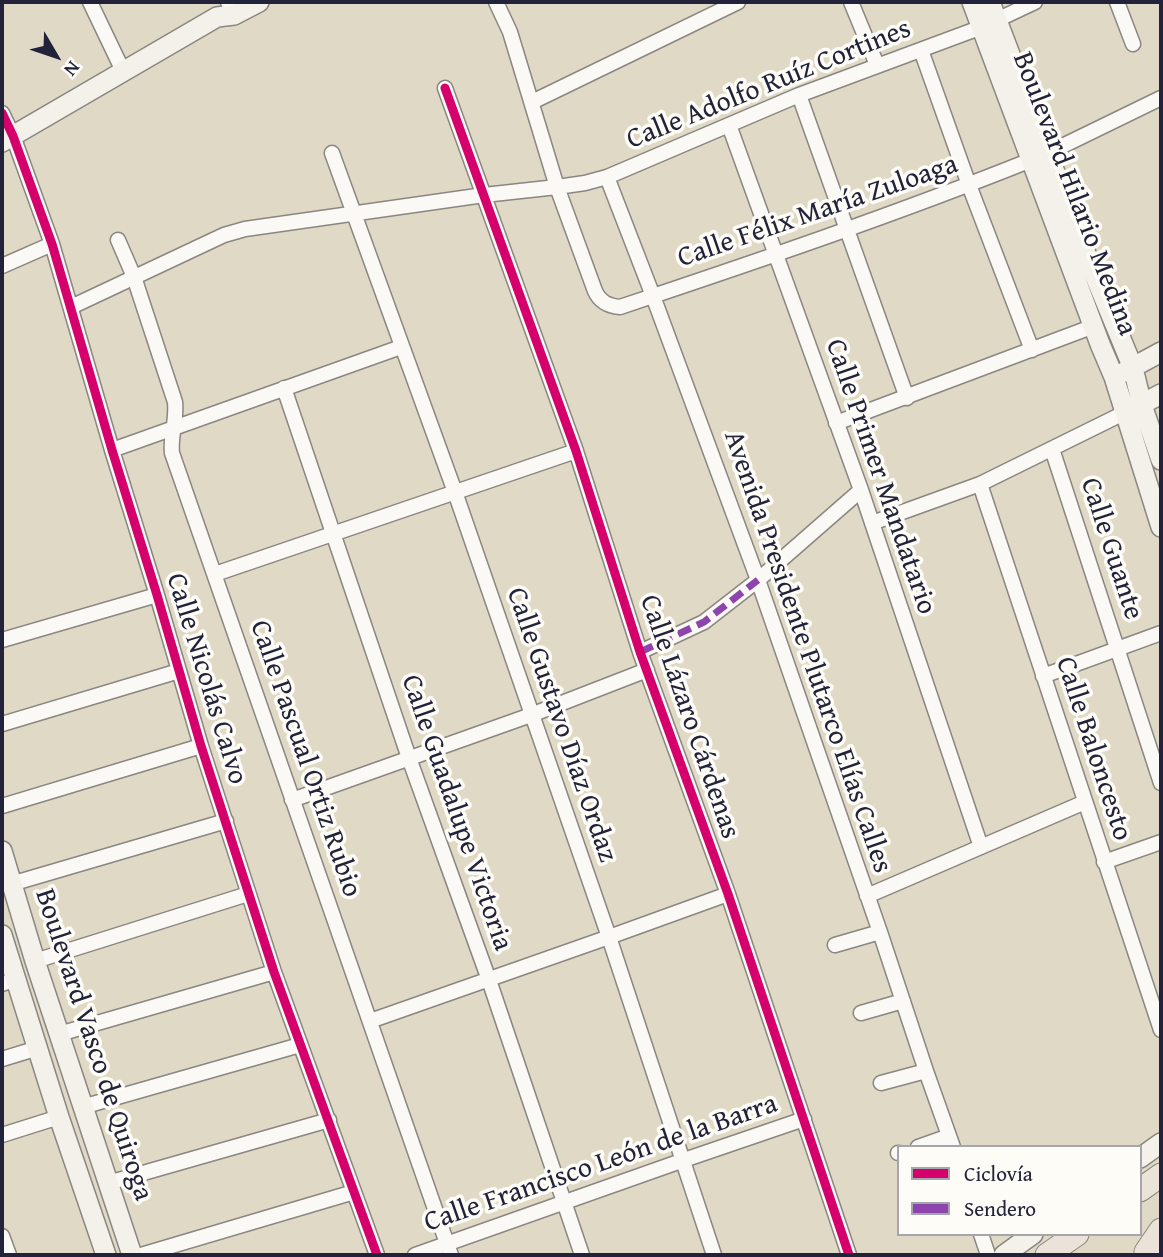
<!DOCTYPE html>
<meta charset="utf-8">
<style>
body{margin:0}
#map{position:relative;width:1163px;height:1257px;overflow:hidden;background:#e0d9c6;font-family:"Gentium Book Plus",serif}
canvas{display:block}
.frame{position:absolute;inset:0;border:4px solid #22223b;pointer-events:none}
.legend{position:absolute;left:897px;top:1145px;width:245px;height:91px;box-sizing:border-box;background:#fdfcf7;border:2px solid #a5a5ac;margin:0;padding:9px 12px;list-style:none;font-size:21px;color:#22223b}
.legend li{display:flex;align-items:center;gap:14px;height:35px}
.legend b{width:35px;border:2px solid #a5a5ac}
.north{position:absolute;left:21px;top:21px;width:70px;height:70px;-webkit-text-stroke:5px #fdfcf7;paint-order:stroke;rotate:129deg;font-size:19px;font-weight:700;line-height:28px;text-align:center;color:#22223b}
.north::after{content:'';display:block;margin:auto;width:24px;height:32px;background:#22223b;clip-path:polygon(50% 0,100% 100%,50% 72%,0 100%)}
</style>
<div id="map">
<canvas width="1163" height="1257"></canvas>
<div class="frame"></div>
<ul class="legend">
<li><b style="height:9px;background:#d6006c"></b>Ciclovía</li>
<li><b style="height:9px;background:#8e44ad"></b>Sendero</li>
</ul>
<div class="north">N</div>
</div>
<script>
const g = document.querySelector('canvas').getContext('2d');
g.lineJoin = 'round';
function trace(path, color, width, dash) { g.strokeStyle = color; g.lineWidth = width; g.lineCap = dash ? 'butt' : 'round'; g.setLineDash(dash || []); g.stroke(path); }
function drawText(font, color, halo, rows, align = 'center') {
  g.font = font + ' "Gentium Book Plus",serif'; g.lineWidth = 7; g.setLineDash([]); g.textBaseline = 'middle'; g.strokeStyle = halo; g.fillStyle = color; for (const [text, x, y, turn = 0] of rows) {
    g.save(); g.translate(x, y); g.rotate((+turn || 0) * Math.PI / 180); g.textAlign = isNaN(turn) ? turn : align; if (halo) g.strokeText(text, 0, 0); g.fillText(text, 0, 0); g.restore();
  }
}
const street = new Path2D(`
 M90 2 123 71
 M228 2 234 15
 M496 2 510 32 557 187 595 291C600 302 608 306 620 307 758 261 896 214 1031 160
 M851 2 877 65
 M1117 2 1133 44
 M921 50 969 185 1032 350
 M445 88 576 451 640 652 728 894 849 1255
 M799 95 907 398
 M532 102 738 2
 M2 113 13 136 52 244 112 450 157 595 201 746 274 972 377 1255
 M729 125 861 490 981 847
 M332 153 455 492 609 937 714 1255
 M1048 153 1161 98
 M607 177 653 296 758 580 880 932 926 1071 953 1147
 M118 240 134 277 175 402C177 422 170 435 172 453L451 1255
 M2 266 52 244
 M71 307 224 235 245 229 484 195 557 187 585 183 607 177 799 95 982 27 1035 2
 M284 388 409 758 489 980 582 1255
 M836 423 1094 326
 M1052 449 1161 783
 M112 450 401 347
 M980 484 1161 1030
 M872 523 980 484 1124 413
 M215 574 576 451
 M2 640 157 595
 M640 652 704 622 758 580 861 490
 M1043 676 1161 633
 M2 724 179 671
 M292 800 531 715 647 670
 M2 806 201 746
 M1104 862 1161 842
 M11 884 226 821
 M867 896 1085 802
 M835 945 880 932
 M35 961 248 894
 M2 984 16 979
 M861 1013 903 1001
 M370 1021 609 937 728 894
 M59 1034 274 972
 M2 1059 38 1048
 M881 1083 926 1071
 M82 1107 300 1045
 M2 1135 59 1117
 M918 1147 949 1136
 M898 1153H899
 M108 1183 329 1120
 M981 1234 988 1255
 M2 1236 9 1255
 M141 1255 354 1192
 M415 1255 684 1160 804 1119`);
const secondary = new Path2D(`
 M972 2 1100 344 1114 377 1161 527
 M990 2 1090 264 1133 368 1142 405 1161 460
 M2 142 217 17 234 15 259 2
 M1124 372 1161 352
 M1131 410 1161 394
 M2 851 35 961 132 1255
 M2 935 59 1117 106 1255
 M1140 1158 1161 1143
 M1004 1255 1033 1234`);
const primary = new Path2D(`
 M1140 1190 1161 1175
 M1146 1252 1161 1230
 M1047 1255 1077 1234`);
const quiet = new Path2D(`
 M640 652 704 622 758 580`);
const cycleway = new Path2D(`
 M445 88 576 451 640 652 728 894 849 1255
 M2 113 13 136 52 244 112 450 157 595 201 746 274 972 377 1255`);
const streetNames = [
 ["Calle Adolfo Ruíz Cortines",769,85,-22],
 ["Boulevard Hilario Medina",1074,194,69],
 ["Calle Félix María Zuloaga",818,212,-19],
 ["Calle Primer Mandatario",880,477,71],
 ["Calle Guante",1111,549,72],
 ["Avenida Presidente Plutarco Elías Calles",807,652,71],
 ["Calle Nicolás Calvo",206,679,73],
 ["Calle Lázaro Cárdenas",689,717,71],
 ["Calle Gustavo Díaz Ordaz",561,725,71],
 ["Calle Baloncesto",1093,749,72],
 ["Calle Pascual Ortiz Rubio",305,759,71],
 ["Calle Guadalupe Victoria",456,813,71],
 ["Boulevard Vasco de Quiroga",93,1045,72],
 ["Calle Francisco León de la Barra",601,1164,-19]
];
trace(street, '#8a8681', 17);
trace(secondary, '#8a8681', 22);
trace(primary, '#8a8681', 25);
trace(street, '#faf9f6', 14);
trace(secondary, '#f4f1eb', 19);
trace(primary, '#ebe3da', 23);
trace(quiet, '#8e44ad', 7, [14, 7]);
trace(cycleway, '#d6006c', 9);
drawText('28px', '#22223b', '#fdfcf7', streetNames);
</script>
